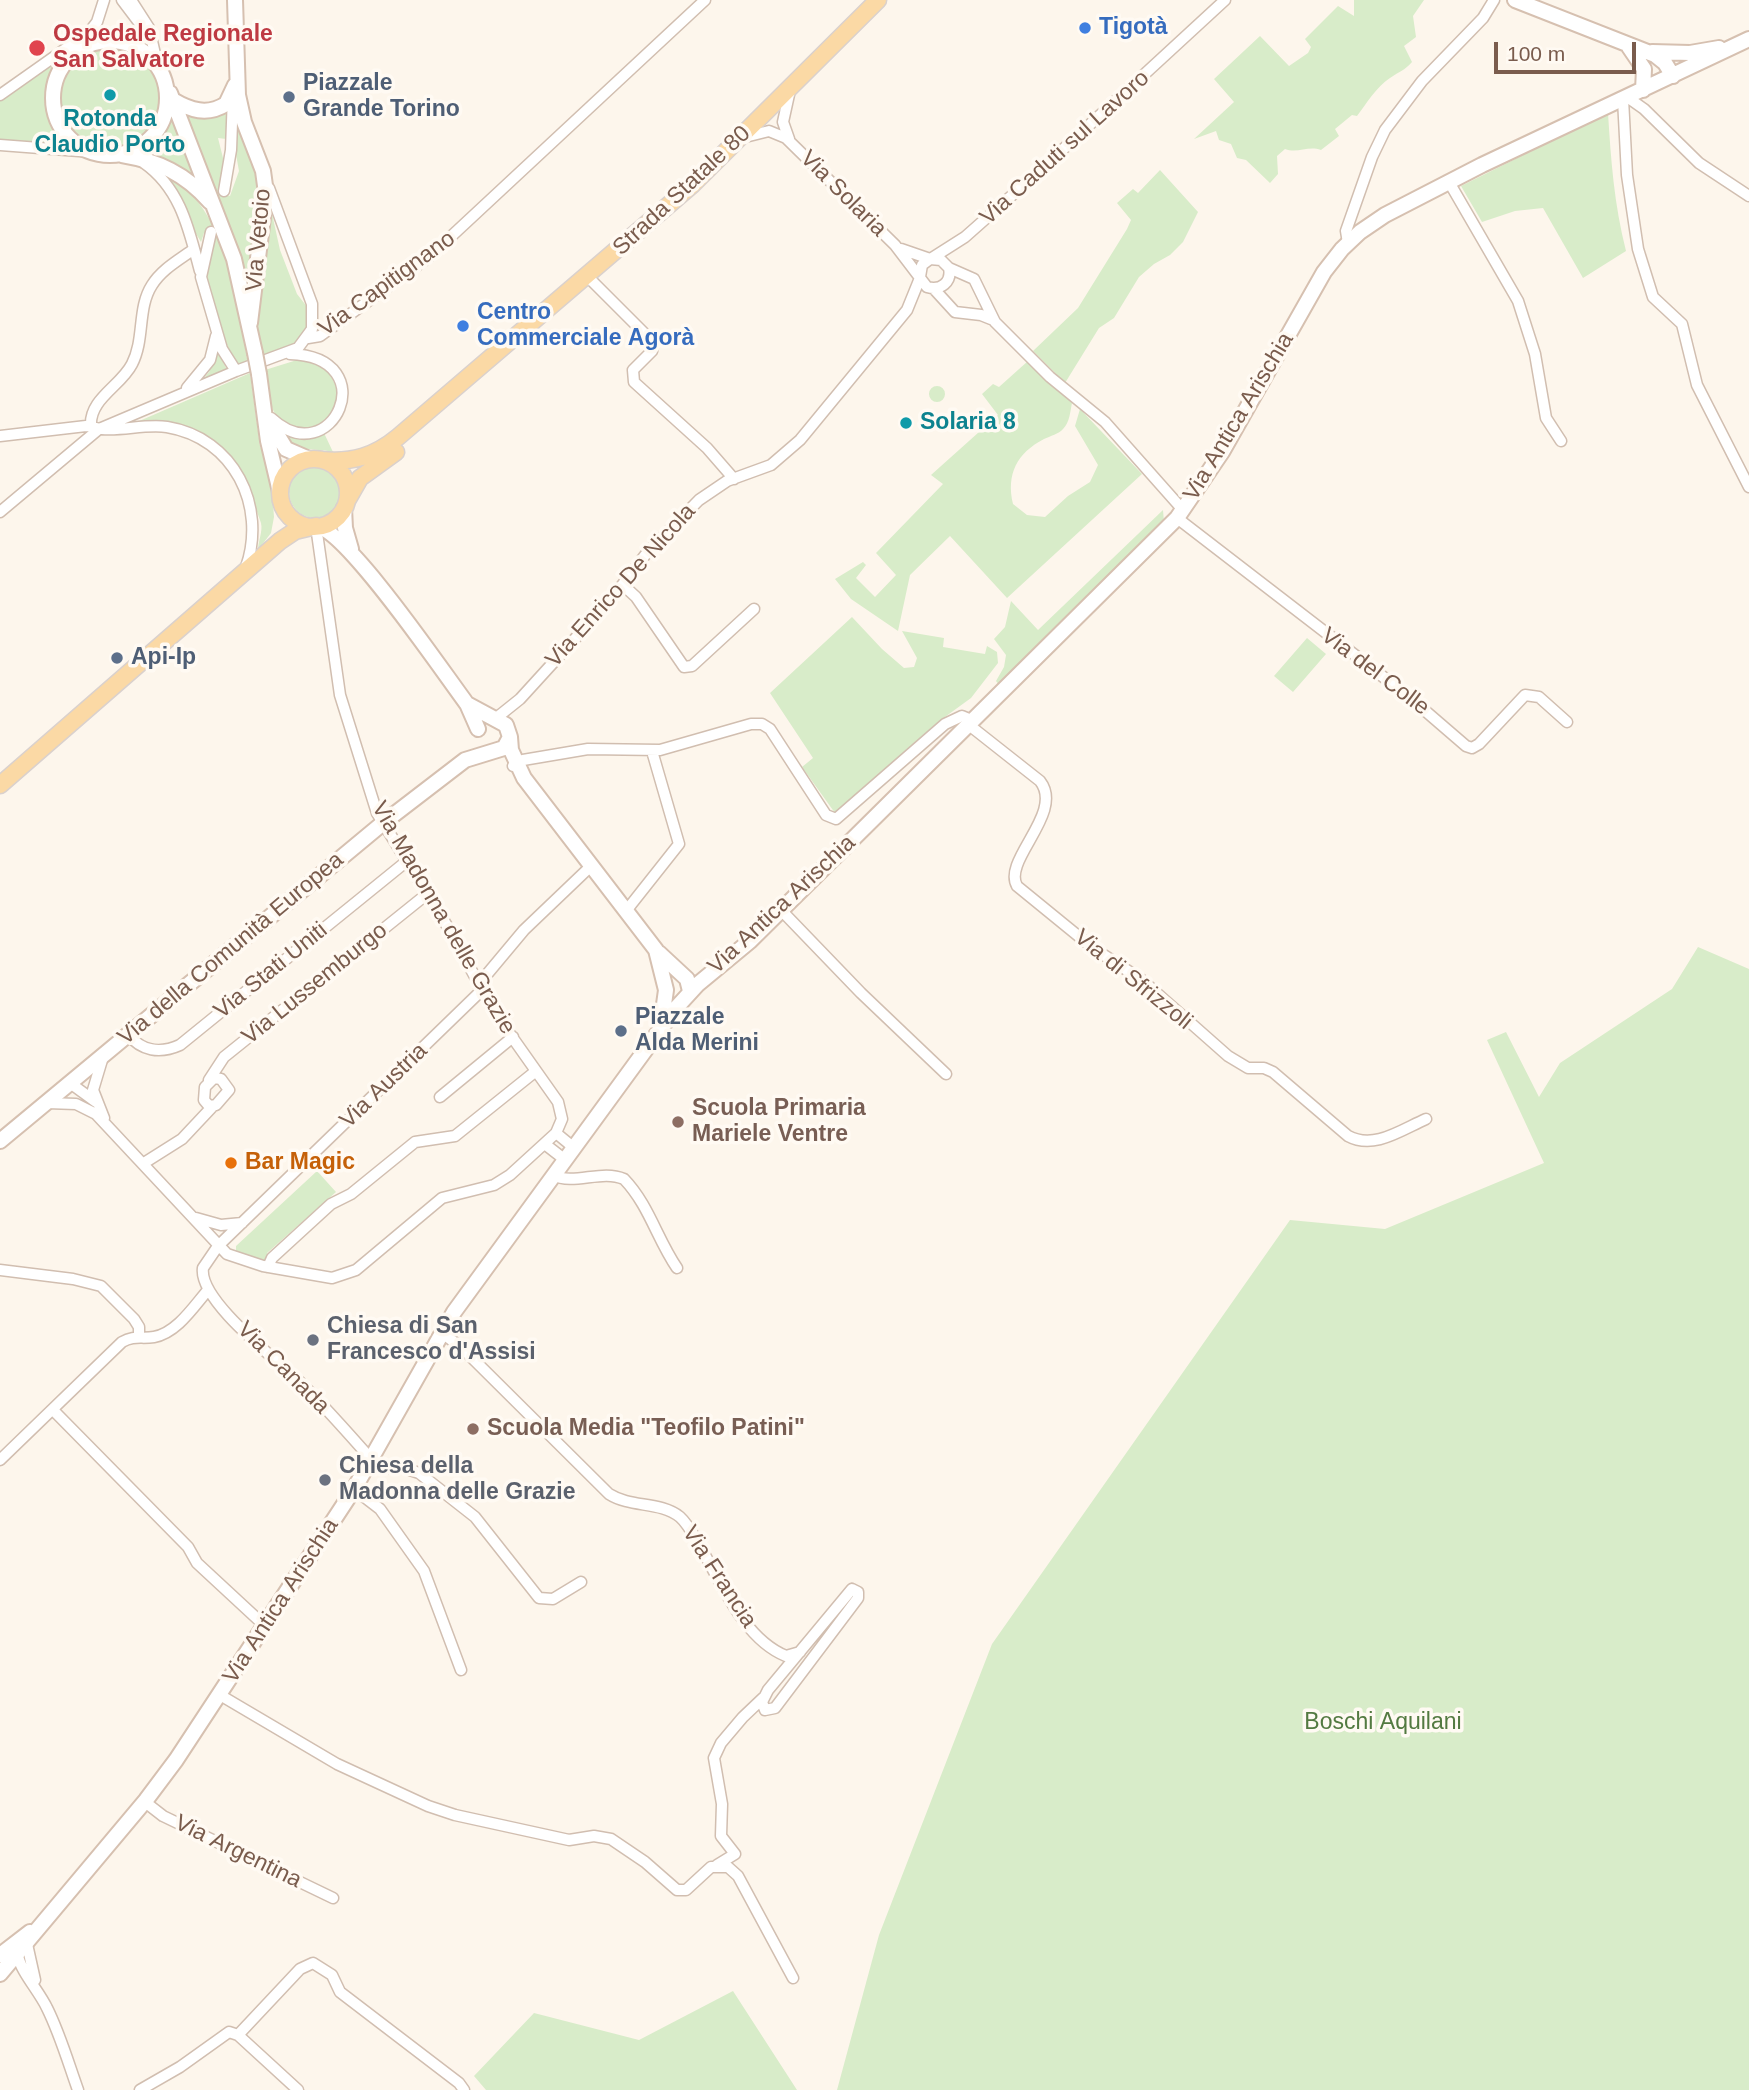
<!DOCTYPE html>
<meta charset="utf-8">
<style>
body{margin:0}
#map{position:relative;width:1749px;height:2090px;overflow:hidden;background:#fdf6ec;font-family:Arial,sans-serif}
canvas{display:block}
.scale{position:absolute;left:1494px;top:42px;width:142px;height:32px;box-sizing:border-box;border:4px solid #7a5c4d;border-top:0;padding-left:9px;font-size:21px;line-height:24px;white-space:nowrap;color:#7a5c4d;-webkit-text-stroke:5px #fffaf3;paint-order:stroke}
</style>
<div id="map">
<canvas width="1749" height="2090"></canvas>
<div class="scale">100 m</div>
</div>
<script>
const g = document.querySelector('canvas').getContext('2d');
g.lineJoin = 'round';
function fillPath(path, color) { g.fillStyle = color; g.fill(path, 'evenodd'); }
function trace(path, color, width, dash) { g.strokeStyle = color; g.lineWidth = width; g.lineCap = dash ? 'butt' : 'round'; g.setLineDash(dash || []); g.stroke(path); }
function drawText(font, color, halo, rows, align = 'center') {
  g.font = font + ' Arial,sans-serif'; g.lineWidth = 7; g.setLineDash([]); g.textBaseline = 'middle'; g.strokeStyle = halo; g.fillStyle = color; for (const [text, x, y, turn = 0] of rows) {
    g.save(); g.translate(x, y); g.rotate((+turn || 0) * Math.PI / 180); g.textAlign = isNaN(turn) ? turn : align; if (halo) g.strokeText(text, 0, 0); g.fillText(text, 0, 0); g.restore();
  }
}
const green = new Path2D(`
 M1354 0H1424L1413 16 1416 37 1404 46 1412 62C1404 71 1400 71 1390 78 1377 86 1366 104 1357 116L1352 115 1335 129 1339 136 1321 150C1308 145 1298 154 1285 149L1277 156 1278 174 1270 183 1246 160 1237 158 1231 144 1219 140 1216 131 1194 139 1234 102 1214 79 1260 36 1289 66 1308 53 1311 47 1305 39 1338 6 1354 16Z
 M58 97a52 52 0 1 1 104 0a52 52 0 1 1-104 0Z
 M60 58C42 93 44 122 74 149L0 141V100Z
 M170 113 200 185 135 155 157 139Z
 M227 113 226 139 218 138 225 166 220 192 230 196 239 171 235 149 236 116 260 180 249 296 232 232 186 114Z
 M1608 113C1611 161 1614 203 1626 251L1583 278 1543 208 1515 211 1482 222 1461 186Z
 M1160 170 1198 212 1183 242 1170 255 1154 264 1139 277 1114 318 1099 328 1065 383 1033 351 1078 308 1127 229 1131 220 1117 203 1133 189 1138 193Z
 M159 172C226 198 237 300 248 363L237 365C224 341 204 292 207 264 208 255 212 246 215 237L204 233 201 242Z
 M269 200 280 250 297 294 308 308V325L297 345 263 358 256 320Z
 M218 351 227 370 200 383 209 372Z
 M297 360C327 365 332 372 340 399 336 407 331 418 325 423 311 434 283 429 275 414 268 401 268 384 265 370Z
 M1028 361 1072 403C1070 412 1070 422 1063 429 1059 434 1050 436 1044 439 1017 453 1006 474 1013 504L1027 515 1045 517 1068 496 1090 482 1098 465 1075 426 1080 409 1142 474 1007 598 950 536 910 575 898 631 851 599 835 579 863 562 866 565 856 578 875 597 896 575 876 553 943 484 931 475 998 415 982 394 993 384 999 387Z
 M250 373 260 446 271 476 274 517 271 533 258 550C258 542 263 531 261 523 248 484 232 441 185 427 169 423 151 427 137 422Z
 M929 394a8 8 0 1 1 16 0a8 8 0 1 1-16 0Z
 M324 433 333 452C313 447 296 454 284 434L305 439Z
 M289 492a26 26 0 1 1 52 0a26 26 0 1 1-52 0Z
 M1163 510 1164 522 999 685 996 681 1004 667 1006 655 994 639 1005 627 1011 601 1038 630Z
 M852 617 882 649 904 668 914 667 917 658 902 631 944 638 943 647 985 654 987 646 997 652 998 663 971 698 938 722 835 813 802 767 813 758 770 693Z
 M1307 638 1326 654 1293 692 1274 676Z
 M1698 947 1749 969V2090H837L879 1935 992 1644 1290 1220 1385 1229 1544 1163 1487 1040 1506 1032 1539 1097 1560 1063 1672 989Z
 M317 1171 336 1192 267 1253 269 1256 261 1263 236 1258V1246Z
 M733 1991 797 2090H486L474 2076 534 2013 639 2040Z`);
const street = new Path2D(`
 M122 0 147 33
 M131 0 149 28 158 67
 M71 56 97 22 104 0
 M0 95 85 35
 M1627 97 1644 109 1699 163 1749 196
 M1623 99 1627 175 1638 249 1653 297 1682 324 1697 385 1749 487
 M745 137 769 131 786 138 895 245 927 287C941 291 952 282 949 268L941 260 930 259 922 265 920 277
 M789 139 783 122 790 90
 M0 145 92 152
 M144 163C181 189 189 230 200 271
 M1449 182 1518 301 1535 354 1546 418 1561 441
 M224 191 231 150 233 95
 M211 232 201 277 222 349 236 371
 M1348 243 1346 231 1372 157 1385 130 1422 81 1483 18 1494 0
 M901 249 930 259
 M932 258 965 237 1035 175 1225 0
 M949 268 974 279 995 322 1050 377 1105 422 1183 510
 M588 277 654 343 652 351 633 370 634 382 707 448 734 479
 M934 289 955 312 981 315 991 319
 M308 338 320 336 429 257 705 0
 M187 388 210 360 216 336
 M271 418C332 475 386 357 290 354
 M91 426C89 399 121 386 132 364 145 339 137 308 152 285 162 269 179 260 194 249
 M0 436 86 426C91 426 96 429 102 429 123 431 145 424 167 427 234 438 267 506 246 567
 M0 512 99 429 236 371 298 348 312 329V304L269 188
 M1177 518 1408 696 1466 746 1472 748 1479 744 1525 695 1539 697 1567 722
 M623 585 636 597 684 667 692 666 754 609
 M495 719 520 699 613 597 646 554 699 500 727 481 771 465 800 440 907 310 920 278
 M969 725 1040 781C1065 813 1002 860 1017 886L1093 948 1142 980 1228 1056 1248 1068H1264L1273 1072 1348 1136C1374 1150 1401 1130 1426 1119
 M513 766 523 760 588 749 660 750 751 724H762L770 729 826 815 836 819 945 724 962 716 974 721
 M781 910 861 993 946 1074
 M626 911 679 844 652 751
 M478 985 524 930 591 866
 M128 1034C141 1051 160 1054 180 1045L407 861
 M102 1060 93 1090 104 1118
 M214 1078 221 1079 229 1090 216 1105 209 1106 204 1100 205 1087Z
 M209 1080 224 1057 427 894
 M70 1083 96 1102
 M440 1097 513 1037
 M47 1103 76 1104 96 1114 227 1254 263 1266 332 1278 356 1270 442 1198 494 1185 510 1175 556 1133 562 1119 558 1102 493 1010 449 929 377 813 340 695 316 526
 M556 1133 573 1147
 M546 1145 564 1159
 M144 1163 182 1139 213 1106
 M553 1175C574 1186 601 1169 624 1179 649 1205 657 1239 677 1268
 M196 1218 221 1225 242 1223
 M268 1267 272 1258 331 1204 351 1194 415 1142 455 1136 536 1071
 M0 1270 73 1279 101 1286 134 1319 139 1327V1336
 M441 1332 463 1349 609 1494C631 1508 660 1501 680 1517 689 1525 695 1538 701 1548 722 1584 744 1639 786 1656L800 1652
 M53 1410 188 1547 197 1563 265 1626
 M371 1459C349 1434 326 1408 302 1384 280 1362 198 1301 203 1268L218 1246 481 991
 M0 1460 122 1342C134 1335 141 1339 154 1337 177 1333 194 1306 208 1290
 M367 1468H404L419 1473 475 1517 539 1598 553 1599 581 1582
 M354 1489 380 1509 424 1571 461 1670
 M852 1589 858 1592V1598L775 1708 765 1710 762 1702 768 1690Z
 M220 1695 337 1764 428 1806 455 1815 569 1840 594 1836 611 1839 645 1862 677 1890H686L711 1867H728L738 1876 793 1978
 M145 1802 163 1816 333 1898
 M717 1865 735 1854 721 1836 722 1804 714 1758 721 1743 743 1717 763 1698
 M27 1944 35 1980
 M18 1956C21 1972 39 1991 47 2008 60 2034 68 2062 78 2090
 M238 2035 300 1969 313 1963 332 1975 340 1992 459 2083 464 2090
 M140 2090 180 2067 229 2032 238 2035 298 2090`);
const secondary = new Path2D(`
 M235 0 238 95 244 122 263 171 266 193 250 323
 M1515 0 1655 55 1665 63 1673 76
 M53 98a57 57 0 1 1 114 0a57 57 0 1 1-114 0Z
 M1629 47 1644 69 1643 90
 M1652 52 1690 53 1719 48
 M170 93 234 259 255 353
 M173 100C190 110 207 116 226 104L235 85
 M122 155C158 161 186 174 210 202
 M259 374 268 441 280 492
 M269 421 286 449 309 459
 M344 508 345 528 351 549
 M316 526C347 530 443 672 467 704L478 729
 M510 737 511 750 524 778 656 950 666 990 661 1026
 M659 953 687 979 690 991
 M0 1141 383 823 465 760 504 748 510 737 506 725 467 704
 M0 1955 30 1932
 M0 1974 146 1800 176 1760 354 1489 454 1312 676 1008 698 984 750 941 1177 518 1222 452 1324 272 1342 249 1360 232 1385 215 1482 165 1749 39`);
const primary = new Path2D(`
 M280 493a34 34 0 1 1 68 0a34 34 0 1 1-68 0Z
 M322 460C352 463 375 456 398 437L692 185 878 0
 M348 499 360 478 396 452
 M0 785 280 541 295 531 316 526`);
const secondaryBridge = new Path2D(`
 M255 353 259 374`);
const markers = [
 [1085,28,7,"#3f7fe0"],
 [37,48,9,"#e0444e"],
 [110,95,7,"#0f9aa8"],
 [289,97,7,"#5c6f8a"],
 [463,326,7,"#3f7fe0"],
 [906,423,7,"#0f9aa8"],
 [117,658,7,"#5c6f8a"],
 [621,1031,7,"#5c6f8a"],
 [678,1122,7,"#8d6e63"],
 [231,1163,7,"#e8710a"],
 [313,1340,7,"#6b7280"],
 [473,1429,7,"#8d6e63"],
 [325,1480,7,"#6b7280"]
];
const shopNames = [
 ["Tigotà",1099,28],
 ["Centro",477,313],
 ["Commerciale Agorà",477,339]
];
const healthNames = [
 ["Ospedale Regionale",53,35],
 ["San Salvatore",53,61]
];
const serviceNames = [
 ["Piazzale",303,84],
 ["Grande Torino",303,110],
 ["Api-Ip",131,658],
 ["Piazzale",635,1018],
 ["Alda Merini",635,1044]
];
const cultureNames = [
 ["Rotonda",110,120],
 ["Claudio Porto",110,146],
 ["Solaria 8",920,423,"left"]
];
const streetNames = [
 ["Via Caduti sul Lavoro",1065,148,-42],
 ["Strada Statale 80",682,191,-43],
 ["Via Solaria",843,194,45],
 ["Via Vetoio",259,240,-85],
 ["Via Capitignano",387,284,-36],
 ["Via Antica Arischia",1239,417,-59],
 ["Via Enrico De Nicola",621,586,-48],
 ["Via del Colle",1375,672,37],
 ["Via Antica Arischia",782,905,-43],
 ["Via Madonna delle Grazie",443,918,60],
 ["Via della Comunità Europea",231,949,-40],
 ["Via Stati Uniti",271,971,-39],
 ["Via di Sfrizzoli",1133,980,39],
 ["Via Lussemburgo",315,984,-39],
 ["Via Austria",384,1086,-44],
 ["Via Canada",283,1368,45],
 ["Via Francia",719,1577,57],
 ["Via Antica Arischia",281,1601,-57],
 ["Via Argentina",238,1852,26]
];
const educationNames = [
 ["Scuola Primaria",692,1109],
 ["Mariele Ventre",692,1135],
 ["Scuola Media \"Teofilo Patini\"",487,1429]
];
const foodNames = [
 ["Bar Magic",245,1163]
];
const worshipNames = [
 ["Chiesa di San",327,1327],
 ["Francesco d'Assisi",327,1353],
 ["Chiesa della",339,1467],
 ["Madonna delle Grazie",339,1493]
];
const parkNames = [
 ["Boschi Aquilani",1383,1723]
];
fillPath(green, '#d8ecc9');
trace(street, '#d1beb0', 13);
trace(secondary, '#d6c0b0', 18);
trace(primary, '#dad1cd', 19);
trace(street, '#fff', 10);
trace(secondary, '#fff', 14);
trace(primary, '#fbd9a5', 16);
trace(secondaryBridge, '#d6c0b0', 18, []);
trace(secondaryBridge, '#fff', 14);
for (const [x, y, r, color] of markers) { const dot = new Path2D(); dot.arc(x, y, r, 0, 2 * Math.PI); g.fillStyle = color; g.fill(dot); trace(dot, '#fffaf3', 2.5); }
drawText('bold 23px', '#366cbe', '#fffaf3', shopNames, 'left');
drawText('bold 23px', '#be3a42', '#fffaf3', healthNames, 'left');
drawText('bold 23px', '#4e5e75', '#fffaf3', serviceNames, 'left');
drawText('bold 23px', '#0d838f', '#fffaf3', cultureNames);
drawText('23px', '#7a5c4d', '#fffaf3', streetNames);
drawText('bold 23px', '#785e54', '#fffaf3', educationNames, 'left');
drawText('bold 23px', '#c56008', '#fffaf3', foodNames, 'left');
drawText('bold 23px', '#5b616d', '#fffaf3', worshipNames, 'left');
drawText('23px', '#537a41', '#fffaf3', parkNames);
</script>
